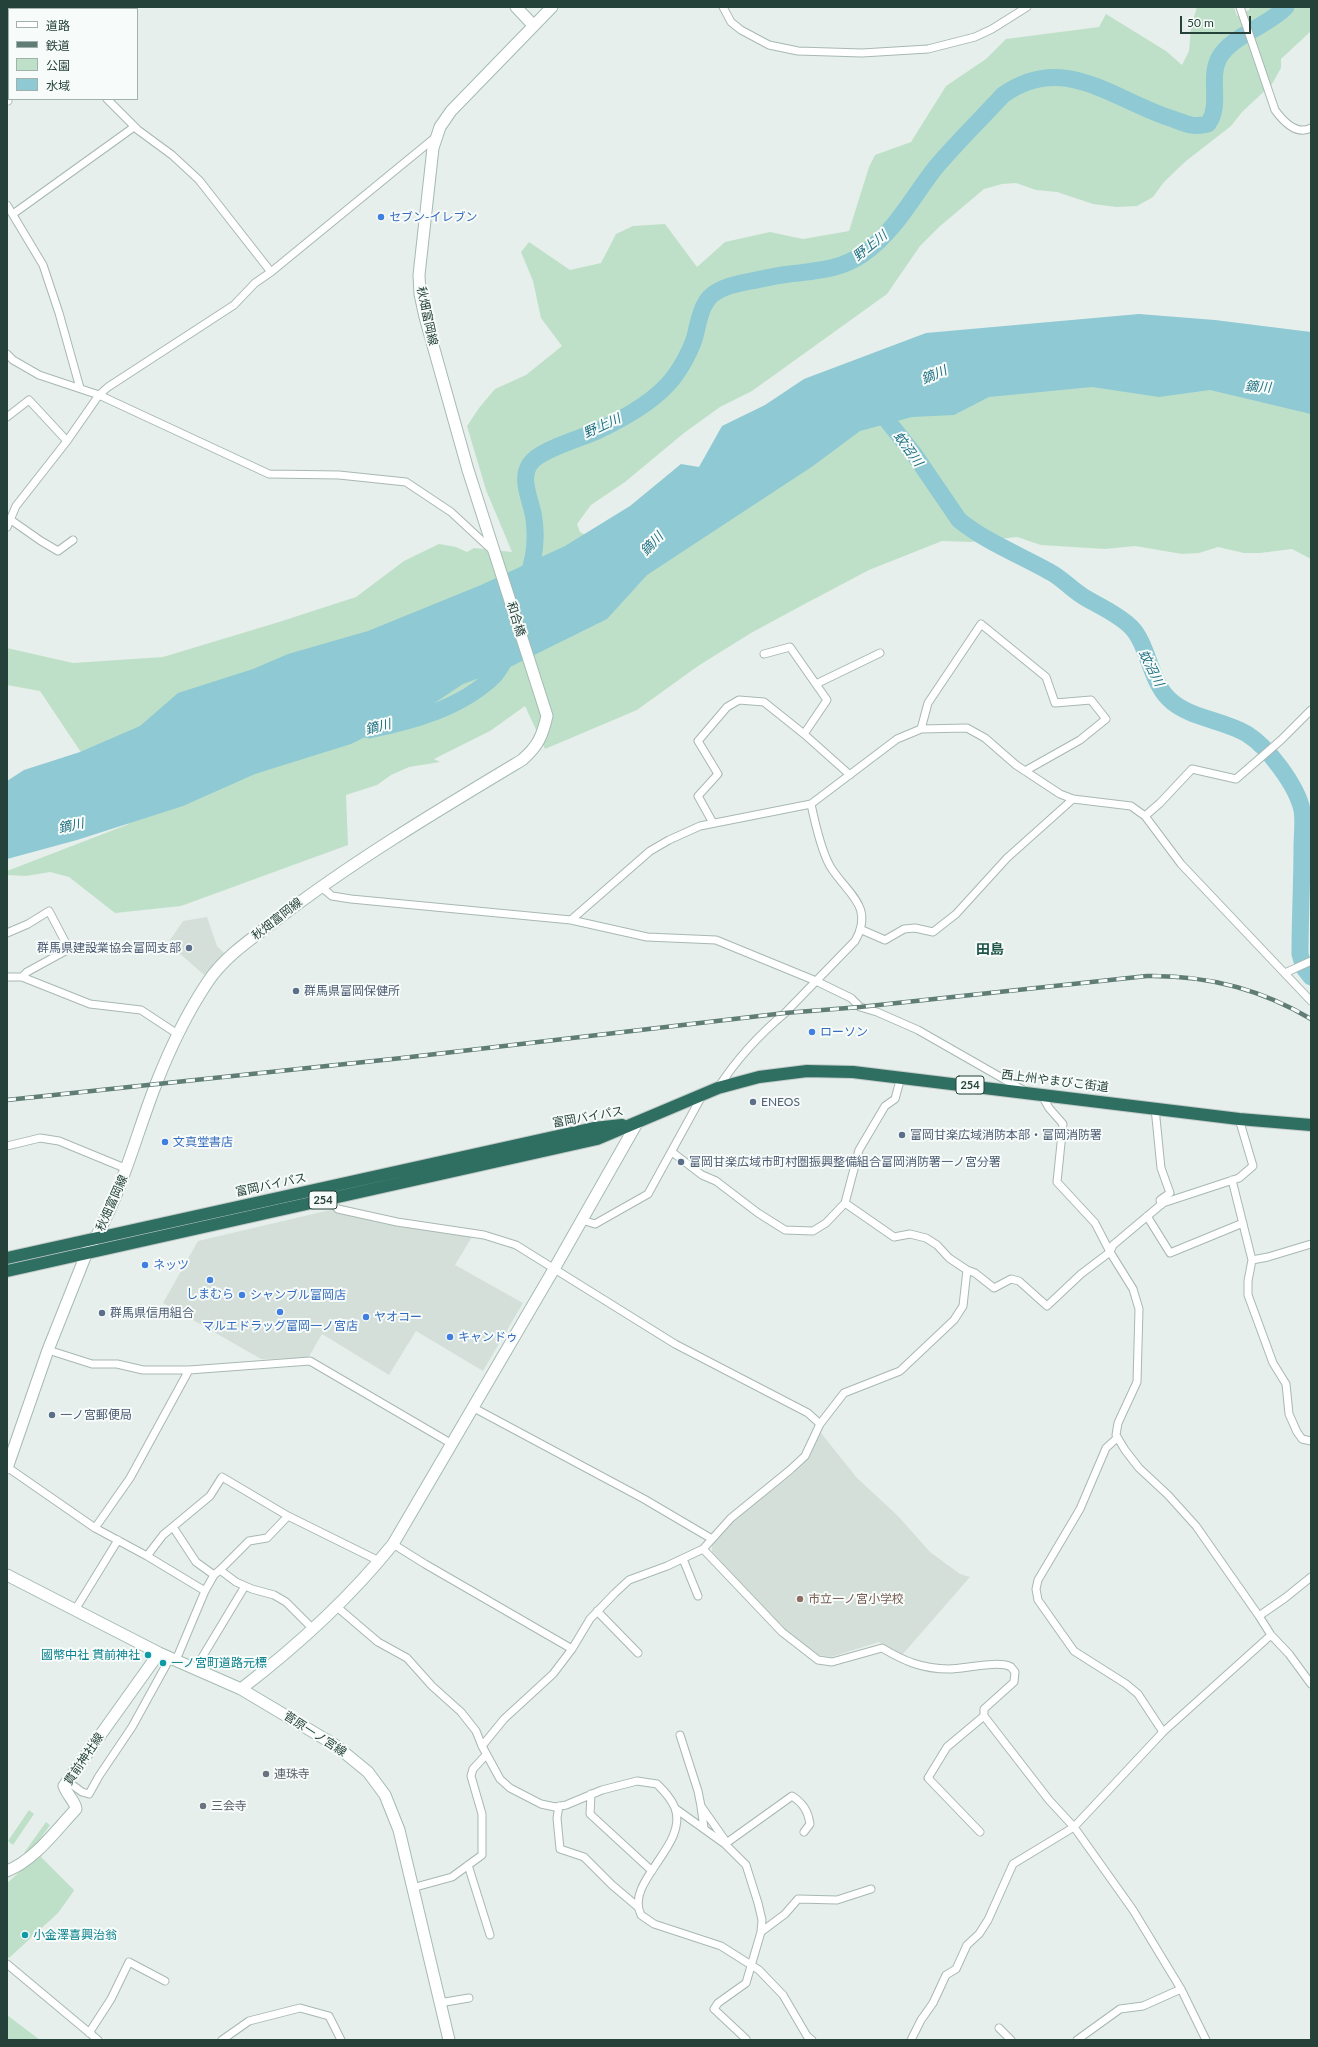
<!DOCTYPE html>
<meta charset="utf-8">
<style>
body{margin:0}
#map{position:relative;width:1318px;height:2047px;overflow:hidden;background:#e6efeb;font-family:Lato,"Noto Sans JP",sans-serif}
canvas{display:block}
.frame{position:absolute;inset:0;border:8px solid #24423a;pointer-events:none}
.legend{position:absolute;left:8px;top:8px;width:130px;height:92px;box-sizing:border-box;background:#f7fbf9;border:1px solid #a3b1ad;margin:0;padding:5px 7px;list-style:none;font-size:12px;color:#24423a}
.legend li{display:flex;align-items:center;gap:8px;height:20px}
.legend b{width:20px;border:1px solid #a3b1ad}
.scale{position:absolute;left:1180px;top:16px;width:71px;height:18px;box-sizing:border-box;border:2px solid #24423a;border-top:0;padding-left:5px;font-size:12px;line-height:14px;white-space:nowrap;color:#24423a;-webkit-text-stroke:3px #f7fbf9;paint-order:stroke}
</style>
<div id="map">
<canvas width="1318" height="2047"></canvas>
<div class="frame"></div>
<ul class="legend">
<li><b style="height:5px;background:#fff"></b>道路</li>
<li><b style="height:5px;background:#5f7d75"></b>鉄道</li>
<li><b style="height:11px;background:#bfe0c8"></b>公園</li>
<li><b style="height:11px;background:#8ec9d4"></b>水域</li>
</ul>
<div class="scale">50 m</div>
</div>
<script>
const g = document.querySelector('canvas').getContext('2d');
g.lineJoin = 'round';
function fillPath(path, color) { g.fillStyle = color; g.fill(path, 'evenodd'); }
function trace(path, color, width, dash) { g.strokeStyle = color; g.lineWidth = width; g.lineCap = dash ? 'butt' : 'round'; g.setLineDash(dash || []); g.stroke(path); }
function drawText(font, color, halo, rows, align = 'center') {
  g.font = font + ' Lato,"Noto Sans JP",sans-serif'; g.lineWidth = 4; g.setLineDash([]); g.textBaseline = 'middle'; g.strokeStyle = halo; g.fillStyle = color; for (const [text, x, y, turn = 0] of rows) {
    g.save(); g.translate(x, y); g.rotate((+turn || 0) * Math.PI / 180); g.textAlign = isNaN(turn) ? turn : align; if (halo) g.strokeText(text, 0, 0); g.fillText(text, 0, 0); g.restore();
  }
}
const built = new Path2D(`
 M207 917 217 946 225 954 204 975 168 943 183 921Z
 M330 1210 472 1237 455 1265 523 1303 483 1371 416 1331 389 1375 322 1334 308 1358 261 1359 163 1303 198 1241Z
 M821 1433 857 1478 897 1515 930 1552 960 1574 970 1577 902 1655 879 1642 831 1657 818 1655 784 1629 712 1552V1544L735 1519 794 1473Z`);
const green = new Path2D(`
 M1197 7H1234L1237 16 1249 10 1250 7H1311V31L1281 59V68L1272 84 1242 112 1231 126 1186 161 1164 182 1153 197 1137 206 1117 207 1093 204 1057 192 1036 190 1016 183 1002 184 984 189 939 227 920 246 887 294 752 391 720 407 684 433 625 482 591 505 577 524 580 532 587 536 926 392 1311 378V559L1292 549 1260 553H1244L1218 547 1199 553 1182 554 1135 546 1105 549 1041 545 1017 537 971 542 942 541 869 570 799 607 751 633 698 666 637 710 545 749 525 706 490 731 434 759 440 762 409 767 391 775 377 785 346 795 348 845 181 906 115 913 69 877 50 872 26 876 7 875V871L129 824 40 691 7 685V648L73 663 163 657 279 622 356 597 404 561 439 544 456 547 467 552 474 548 512 552 486 490 467 426 479 408 495 389 526 375 562 346 541 318 533 281 521 252 529 242 570 270 601 263 616 234 633 226 665 224 697 267 725 242 770 232 803 239 849 231 869 167 875 155 911 142 946 86 986 59 1006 39 1099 27 1106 14 1166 51 1182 65 1189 51 1191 27Z
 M29 1810 34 1814 13 1845 8 1841Z
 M46 1822 50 1825 28 1856 24 1853Z
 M39 1855 74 1890 73 1892 58 1913 9 1958 7 1956V1883Z
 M7 2015 40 2040H7Z`);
const water = new Path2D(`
 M1139 314 1215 320 1311 332V414L1210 390 1159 397 1092 387 989 397 954 415 912 417 860 431 813 466 647 575 607 619 512 666 463 684 433 704 351 744 255 774 183 806 77 840 7 859V781L24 770 80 752 140 726 178 693 253 669 288 654 368 631 481 585 565 546 630 506 681 464 699 467 722 426 765 405 804 379 926 333Z`);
const river = new Path2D(`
 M880 405 886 419 914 454 959 520C986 542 1020 555 1050 572 1062 578 1072 590 1084 597 1099 606 1118 614 1131 627 1148 644 1150 681 1169 699 1188 718 1224 720 1247 734 1268 747 1297 786 1302 810 1304 821 1302 835 1302 847 1302 882 1300 918 1300 954L1304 968 1311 977
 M526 582C534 562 537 541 534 519 532 502 519 480 530 464 538 450 582 438 597 431 625 418 656 401 674 377 683 365 689 353 694 340 699 323 700 300 718 291 728 285 740 283 751 281 767 278 783 274 799 273 823 270 843 268 863 254 895 232 913 196 936 167 957 142 981 119 1003 95 1063 52 1112 99 1170 118 1185 123 1191 128 1208 124 1222 104 1208 79 1219 58 1231 36 1268 26 1286 7
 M369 730C413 721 461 708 494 676 500 670 503 660 510 654`);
const street = new Path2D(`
 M723 7 731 22 741 30 769 45 798 51 862 53 928 49 975 37 992 29 1027 7
 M1240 7 1275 110C1283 121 1296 136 1311 128
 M15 9 17 7 19 9
 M7 14 9 13
 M7 99 8 101
 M107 99 138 130 172 155 199 180 271 272
 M7 205 43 265 59 313 80 388
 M13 214 134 127
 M7 354 13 360 39 375 99 395 269 474 339 475 406 482 451 512 492 550
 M7 417 29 400 67 441
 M11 520 41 541 58 551 73 540
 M7 527 16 506 67 441 99 395 108 387 234 305 255 283 271 272 437 136
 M764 654 790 647 827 700 804 734
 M816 684 880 653
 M921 729 928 703 981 624 1046 677 1055 703 1091 700 1106 719 1080 740 1025 771
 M1145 816 1160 803 1192 769 1236 779 1281 740 1311 710
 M713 823 698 796 718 774 698 741 727 707 739 700 764 702 804 734 850 775
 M320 886 332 896 351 899 571 920 647 937 716 940 816 981 851 998 860 1007 877 1012 918 1030 1023 1090
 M571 920 650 851 669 840 700 826 811 804 897 739 921 729 967 728 985 738 1016 765 1060 794 1073 799 1131 806 1145 816 1181 864 1311 1001
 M862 930 885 940 904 929 915 928 933 932 956 914 1007 858 1073 799
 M7 933 28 924 49 911 69 949 27 972 22 977
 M1285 973 1311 961
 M7 977H22L90 1004 141 1010 179 1035
 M718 1088C736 1060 760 1034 785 1013L855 941C875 906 847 894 830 866 821 850 815 823 811 804
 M1041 1094 1049 1108 1063 1124 1057 1182 1095 1223 1110 1252 1133 1289 1139 1309 1137 1382 1118 1423 1116 1435 1125 1450 1139 1468 1168 1495 1196 1526 1259 1616 1271 1635 1289 1654 1311 1684
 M1155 1108 1161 1168 1170 1193 1160 1200 1161 1205
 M7 1146 40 1138 59 1141 127 1169
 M672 1152 702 1175 716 1181 758 1213 785 1230 813 1231 826 1223 845 1203 859 1150 885 1106 895 1099 901 1077
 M1232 1180 1252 1260 1248 1281V1295L1273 1363 1286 1384 1289 1414 1297 1432 1302 1439 1311 1441
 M328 1199 338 1209 397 1222 484 1235 516 1245 675 1344 808 1413 820 1424
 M845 1203 894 1237 910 1234 926 1238 937 1245 949 1258 967 1270
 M1147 1216 1170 1253 1243 1223
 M582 1220 595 1224 648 1194 703 1094
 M1252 1260 1268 1257 1311 1244
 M48 1350 92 1364H117L143 1370H189L310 1361 452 1444
 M474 1408 644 1499 712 1539
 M1117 1438 1106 1448 1080 1509 1038 1580 1036 1589 1038 1600 1074 1651 1126 1684 1138 1694 1163 1732
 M7 1467 95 1528 147 1556 163 1535 210 1496 222 1477 288 1516
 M173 1527 196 1562 214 1575 220 1570 236 1582 252 1589 274 1595 286 1602 313 1629
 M95 1528 130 1478 189 1370
 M393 1544 425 1564 572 1649
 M703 1549 782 1632 818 1660 832 1662 882 1648C904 1661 922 1669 949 1669 964 1669 999 1660 1011 1667L1015 1672 1014 1682 984 1709V1716L1049 1800 1074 1827 1133 1910 1181 1989 1206 2040
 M147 1556 205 1591 176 1660
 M683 1559 698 1596
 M220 1570 249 1541 267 1538 288 1516 379 1561
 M205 1591 214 1575
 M337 1607 378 1642 407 1658 432 1686 461 1712 476 1731 482 1746 500 1779 510 1788 541 1804 555 1807 566 1805 602 1790 637 1781 657 1784C664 1791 671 1798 675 1808 689 1845 624 1882 641 1915L654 1924 721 1946 759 1970 783 1995 807 2036 812 2040
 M75 1610 118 1540
 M597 1611 638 1653
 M1259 1616 1285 1598 1311 1577
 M195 1669 245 1586
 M680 1735 698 1791 701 1806 727 1843
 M482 1746 504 1719 553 1674 572 1649 590 1619 615 1593 629 1580 667 1566 703 1549 731 1518 790 1470 805 1456 820 1424 844 1393 900 1371 954 1320 963 1306 967 1270 975 1273 994 1288 1011 1279 1019 1281 1047 1306 1081 1274 1110 1252 1113 1245 1163 1203 1239 1178 1253 1166 1239 1119
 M67 1781 82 1792 89 1794 99 1776 132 1727 170 1658
 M591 1794 590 1814 652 1871
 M559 1806 557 1818 560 1849 584 1857 612 1885 638 1907
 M701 1807 704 1828
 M676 1809 725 1844 746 1865 758 1903 762 1920 761 1932
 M980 1832 928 1778 947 1747 984 1716
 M725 1844 792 1796C803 1803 808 1811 810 1824L804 1832
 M468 1865 490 1935
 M412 1888 452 1877 482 1855V1814L471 1776 473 1769 486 1755
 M7 1964 98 2040
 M439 2003 469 1998
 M999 2028 1011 2040
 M89 2033 111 1999 129 1962 165 1981
 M746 2039 714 2009 718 2003 746 1983 761 1932 785 1914 798 1899 837 1900 871 1889
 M222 2040 249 2021 300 2008 329 2016 341 2040
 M911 2040 921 2020 933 2003 946 1975 956 1969 967 1945 979 1934 988 1920 1013 1864 1074 1827 1163 1732 1271 1635
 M1077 2040 1120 2009 1143 2006 1181 1989`);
const secondary = new Path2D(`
 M516 7 533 25
 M7 1468 48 1350 87 1252C120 1201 134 1140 156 1084 169 1051 187 1013 207 983 223 958 251 939 275 921 353 861 437 811 522 760 538 746 542 737 547 716L468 470 425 317 420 294 419 275 433 148 440 127 451 111 552 7
 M7 1575 159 1653 241 1689 335 1745 368 1772 385 1795 399 1830 449 2040
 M241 1689C297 1646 349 1599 393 1544L554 1269 637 1123
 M7 1871C35 1860 56 1830 76 1809 75 1801 67 1795 64 1786L159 1653`);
const highway = new Path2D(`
 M7 1258 594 1128 622 1125
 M7 1271 597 1139 718 1088 759 1077 807 1071 853 1072 1239 1119 1311 1125`);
const rail = new Path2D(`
 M7 1100 402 1058 785 1013 860 1007 1147 976C1205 975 1261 989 1311 1019`);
const markers = [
 [381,217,4,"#3f7fe0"],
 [189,948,4,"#5c6f8a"],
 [296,991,4,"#5c6f8a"],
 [812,1032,4,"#3f7fe0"],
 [753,1102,4,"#5c6f8a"],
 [902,1135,4,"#5c6f8a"],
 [165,1142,4,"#3f7fe0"],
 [681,1162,4,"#5c6f8a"],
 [145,1265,4,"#3f7fe0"],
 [210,1280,4,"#3f7fe0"],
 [242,1295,4,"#3f7fe0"],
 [280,1312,4,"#3f7fe0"],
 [102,1313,4,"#5c6f8a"],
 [366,1317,4,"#3f7fe0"],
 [450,1337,4,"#3f7fe0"],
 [52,1415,4,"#5c6f8a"],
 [800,1599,4,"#8d6e63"],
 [148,1655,4,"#0f9aa8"],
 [163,1663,4,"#0f9aa8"],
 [266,1774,4,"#6b7280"],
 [203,1806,4,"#6b7280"],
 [25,1935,4,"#0f9aa8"]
];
const shields = [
 [970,1085,28],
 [323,1200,28]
];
const shieldNames = [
 ["254",970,1085],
 ["254",323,1200]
];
const shopNames = [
 ["セブン-イレブン",389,217],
 ["ローソン",820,1032],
 ["文真堂書店",173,1142],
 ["ネッツ",153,1265],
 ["しまむら",210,1294,"center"],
 ["シャンブル富岡店",250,1295],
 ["ヤオコー",374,1317],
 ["マルエドラッグ富岡一ノ宮店",280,1326,"center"],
 ["キャンドゥ",458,1337]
];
const streetNames = [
 ["秋畑富岡線",427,316,78],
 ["和合橋",516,619,73],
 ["秋畑富岡線",277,919,-38],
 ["西上州やまびこ街道",1055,1081,7],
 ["富岡バイパス",588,1117,-10],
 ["富岡バイパス",271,1185,-12],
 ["秋畑富岡線",112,1203,-66],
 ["菅原一ノ宮線",315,1734,33],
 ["貫前神社線",84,1759,-56]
];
const serviceNames = [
 ["群馬県建設業協会富岡支部",181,948,"right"],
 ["群馬県富岡保健所",304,991],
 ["ENEOS",761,1102],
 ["富岡甘楽広域消防本部・富岡消防署",910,1135],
 ["富岡甘楽広域市町村圏振興整備組合富岡消防署一ノ宮分署",689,1162],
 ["群馬県信用組合",110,1313],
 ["一ノ宮郵便局",60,1415]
];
const educationNames = [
 ["市立一ノ宮小学校",808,1599]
];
const cultureNames = [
 ["國幣中社 貫前神社",140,1655,"right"],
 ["一ノ宮町道路元標",171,1663],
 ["小金澤喜興治翁",33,1935]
];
const worshipNames = [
 ["連珠寺",274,1774],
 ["三会寺",211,1806]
];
const waterNames = [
 ["野上川",870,246,-39],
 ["鏑川",934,375,-23],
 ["鏑川",1258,387,3],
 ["野上川",602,426,-25],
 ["蚊沼川",908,449,54],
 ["鏑川",652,544,-47],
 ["蚊沼川",1151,668,63],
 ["鏑川",378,727,-14],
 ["鏑川",71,826,-12]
];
const quarterNames = [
 ["田島",990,949]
];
fillPath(built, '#d4dfda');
fillPath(green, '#bfe0c8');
fillPath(water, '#8ec9d4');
trace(river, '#8ec9d4', 17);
trace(street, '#a8b8b2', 9);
trace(secondary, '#a4bbb3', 13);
trace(highway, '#c2cac8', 14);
trace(street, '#fff', 7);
trace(secondary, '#fff', 11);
trace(highway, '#2f6f62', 12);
trace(rail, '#5f7d75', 4.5);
trace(rail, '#f7fbf9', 3, [9]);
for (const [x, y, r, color] of markers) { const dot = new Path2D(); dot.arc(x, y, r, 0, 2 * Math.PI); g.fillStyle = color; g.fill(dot); trace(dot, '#f7fbf9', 1.5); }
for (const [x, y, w] of shields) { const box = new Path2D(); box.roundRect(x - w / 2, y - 9, w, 18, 3); g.fillStyle = '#f7fbf9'; g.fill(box); trace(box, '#24423a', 1); }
drawText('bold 11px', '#24423a', null, shieldNames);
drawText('12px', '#366cbe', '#f7fbf9', shopNames, 'left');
drawText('12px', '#24423a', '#f7fbf9', streetNames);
drawText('12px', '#4e5e75', '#f7fbf9', serviceNames, 'left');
drawText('12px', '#785e54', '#f7fbf9', educationNames, 'left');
drawText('12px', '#0d838f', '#f7fbf9', cultureNames, 'left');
drawText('12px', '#5b616d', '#f7fbf9', worshipNames, 'left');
drawText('italic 13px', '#1c6f80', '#f7fbf9', waterNames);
drawText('bold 14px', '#1f5548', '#f7fbf9', quarterNames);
</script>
